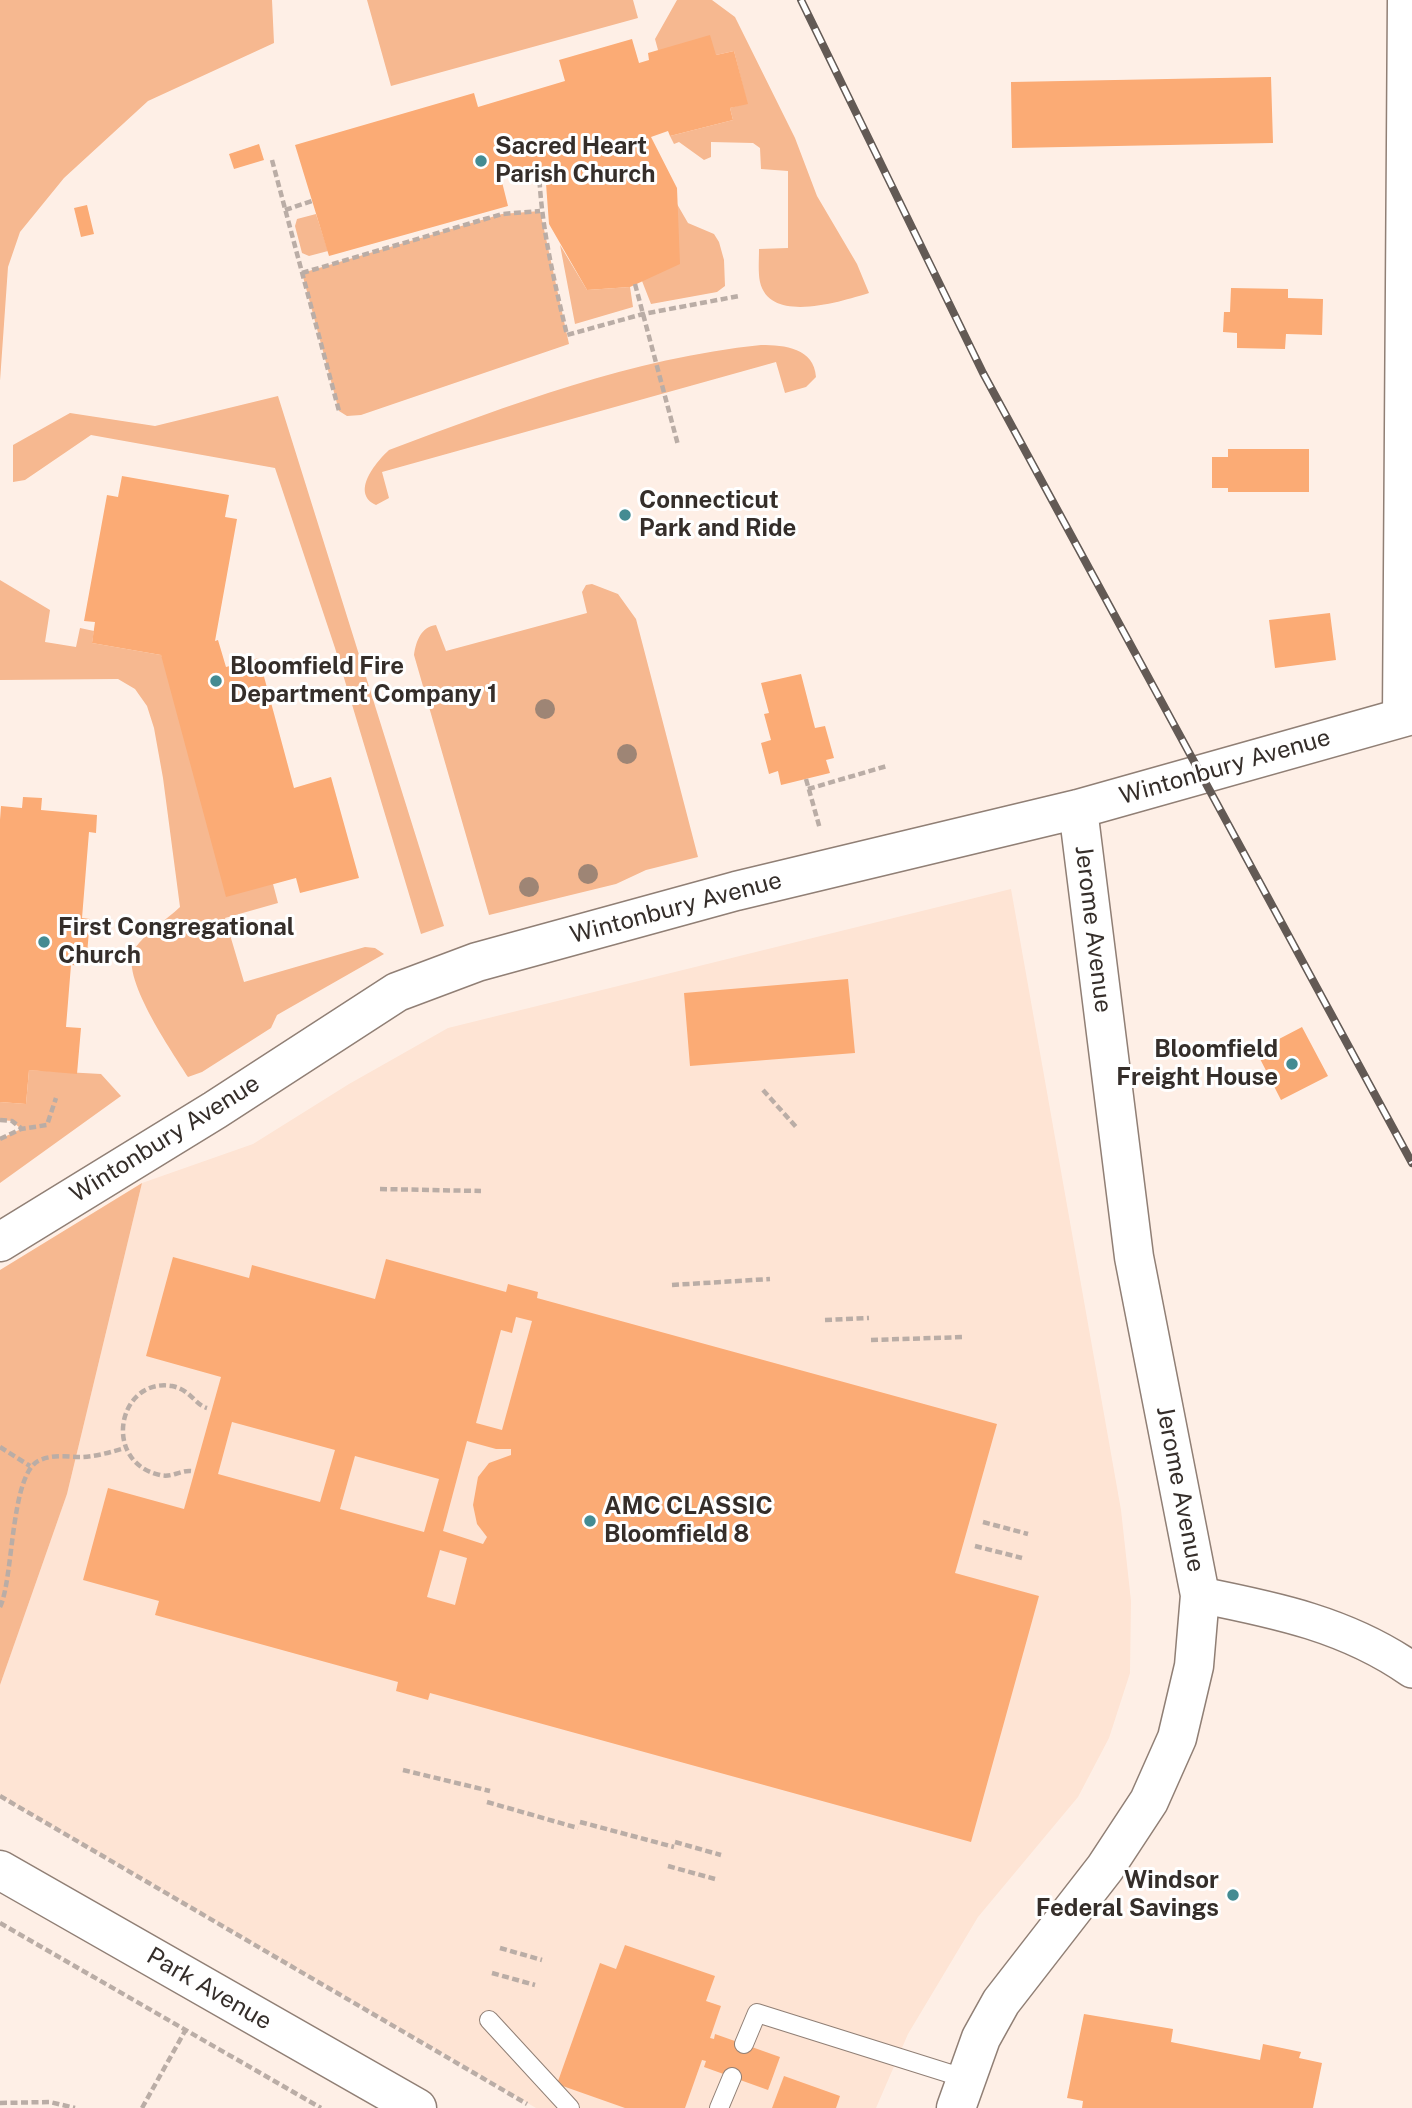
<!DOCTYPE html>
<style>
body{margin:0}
canvas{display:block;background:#feefe6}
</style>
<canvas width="1412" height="2108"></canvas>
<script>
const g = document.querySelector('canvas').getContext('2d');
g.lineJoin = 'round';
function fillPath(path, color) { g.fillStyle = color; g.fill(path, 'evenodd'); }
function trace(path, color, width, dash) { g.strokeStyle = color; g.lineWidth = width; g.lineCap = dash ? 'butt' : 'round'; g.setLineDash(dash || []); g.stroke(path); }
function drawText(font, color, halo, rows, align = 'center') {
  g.font = font + ' "Public Sans",sans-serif'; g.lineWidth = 6; g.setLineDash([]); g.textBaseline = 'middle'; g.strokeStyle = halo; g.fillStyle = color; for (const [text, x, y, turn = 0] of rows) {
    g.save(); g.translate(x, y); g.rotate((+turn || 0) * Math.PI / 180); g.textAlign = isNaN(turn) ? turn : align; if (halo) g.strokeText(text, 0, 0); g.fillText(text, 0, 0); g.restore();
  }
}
const built = new Path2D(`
 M1011 889 1121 1510 1131 1601 1130 1673 1109 1738 1078 1797 978 1917 908 2034 876 2108H536L0 1796V1685L67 1494 142 1183 253 1144 349 1084 448 1028Z`);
const green = new Path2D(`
 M0 0H272L274 43 148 101 64 178 20 232 8 267 0 381Z
 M367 0H633L638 18 391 86Z
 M677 0H712L735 17 795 138 817 196 857 264 869 293C842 301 770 325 760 282 758 272 759 260 759 249L788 248V171L761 169 760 148 753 143 711 142V157L704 160 679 142 674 144 670 136 733 120 730 108 747 103 734 51 716 55 658 50 655 39Z
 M677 204 688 223 714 234 719 242 724 260 725 286 717 292 651 304 642 281Z
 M540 211 569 344 361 415 347 416 339 411 302 273 502 214Z
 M316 214 328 251 309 256 302 253 295 226 297 219Z
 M560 245 587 290 630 287 633 307 575 324Z
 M761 345C785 345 814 348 816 377L806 387 785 393 776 362 382 472 389 498 376 505C350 493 376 462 389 450 509 405 633 358 761 345Z
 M278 396 444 926 421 934 335 648 275 468 91 435 25 480 13 482V445L70 413 155 426Z
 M0 580 50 610 45 642 76 647 80 628 94 631 92 643 161 655 273 884 278 903 225 918 244 982 365 947 375 948 384 954 277 1015 271 1028 202 1072 188 1077C174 1054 117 974 135 948 146 933 166 920 180 907L163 778 154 728 147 706 135 689 118 679 0 680Z
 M592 584 618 594 636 619 698 857 646 870 616 884 489 915 414 655C416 641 421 627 436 625L446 651 587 613 582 592 586 585Z
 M29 1070 101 1074 121 1096 0 1183V1139L21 1129 12 1121 0 1120V1102L26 1104Z
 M142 1183 67 1494 0 1685V1270Z`);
const building = new Path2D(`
 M710 35 716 55 734 51 748 104 730 108 733 120 670 136 668 131 651 137 677 188 680 264 630 287 587 290 549 224 545 170 501 178 508 206 329 256 295 145 474 93 478 107 565 81 559 60 632 39 639 63 649 60 648 53Z
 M1271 77 1273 143 1012 148 1011 82Z
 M259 144 264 160 234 169 229 154Z
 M87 205 94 234 81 237 74 208Z
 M1231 288 1288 289V298L1323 299 1322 335 1286 334 1285 349 1237 348V333L1223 332 1224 312H1230Z
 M1228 449H1309V492H1228V488H1212V457H1228Z
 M122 476 229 495 225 517 237 519 215 641 218 640 226 667 259 658 294 788 331 777 359 878 300 893 296 878 226 897 161 655 92 643 95 622 84 621 107 495 118 497Z
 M1330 613 1336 660 1275 668 1269 620Z
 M801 674 815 728 825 726 834 758 826 760 830 773 781 785 778 771 769 774 761 743 771 740 764 714 769 713 761 683Z
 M23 797 42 798 41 810 97 815 96 833 89 832 82 918 90 919 86 966 71 965 66 1027 81 1028 77 1074 29 1070 26 1104 0 1102V820L1 806 22 808Z
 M848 979 855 1053 690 1066 684 993Z
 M1302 1027 1328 1076 1281 1100 1256 1051Z
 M173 1257 249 1278 252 1265 375 1299 386 1259 506 1292 508 1284 538 1292 537 1298 997 1424 955 1573 1039 1596 971 1842 430 1693 428 1700 396 1691 398 1682 155 1615 159 1601 83 1580 108 1488 184 1509 221 1377 146 1356ZM516 1317 532 1321 502 1430 476 1423 501 1330 512 1333ZM232 1422 335 1450 320 1502 218 1474ZM467 1441 496 1449H511V1455L489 1463 478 1477 473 1505 477 1524 487 1537 483 1544 443 1531ZM355 1456 439 1479 424 1532 340 1509ZM440 1550 467 1558 455 1605 427 1597Z
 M625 1945 715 1976 706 2001 721 2006 710 2038 714 2039 715 2034 780 2057 768 2090 704 2067 706 2061 702 2060 685 2108H625L557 2084 600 1963 616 1969Z
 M1084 2014 1173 2029 1171 2042 1260 2060 1263 2044 1301 2052 1299 2058 1322 2063 1313 2108H1082L1083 2101 1067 2098Z
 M784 2076 840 2096 836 2108H772Z`);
const path = new Path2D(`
 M272 160 339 411
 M539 170C541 227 554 280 567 335L643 314 739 296
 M285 210 312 201
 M302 273 502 214 540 211
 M635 284 678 445
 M806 779 820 829
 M808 789 887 766
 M763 1090 797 1128
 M0 1120 12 1121 21 1128
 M0 1139 21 1129 47 1125 56 1098
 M380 1189 481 1191
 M672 1285 770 1279
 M825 1320 869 1318
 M871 1340 965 1337
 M0 1447 30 1466
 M191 1471C180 1470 172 1478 160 1475 101 1462 118 1377 172 1386 191 1390 194 1404 207 1408
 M983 1522 1028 1534
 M975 1546 1022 1558
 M0 1607C14 1578 10 1472 40 1460 54 1454 69 1457 83 1457 98 1456 111 1452 125 1448
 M403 1770 490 1791
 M0 1796 527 2104
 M487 1802 578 1828
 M580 1822 674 1847
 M675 1842 721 1855
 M668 1866 715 1879
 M0 1923 321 2108
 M500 1948 542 1960
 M492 1973 535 1985
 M0 2103 50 2102 75 2108
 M142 2108 185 2031`);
const service = new Path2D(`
 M489 2020 570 2108
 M744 2044 757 2013 967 2079
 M719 2108 732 2077`);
const minor = new Path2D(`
 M1200 1595C1276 1610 1348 1625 1412 1670`);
const tertiary = new Path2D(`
 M1402 717 1407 0
 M0 1242 215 1110 397 992 477 962 736 891 1078 809 1412 715
 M956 2108 981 2038 1001 2002 1105 1868 1149 1801 1177 1738 1194 1666 1200 1595 1134 1257 1078 809`);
const secondary = new Path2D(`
 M0 1870 417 2108`);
const rail = new Path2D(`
 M801 0 983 373 1412 1163`);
const trees = [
 [545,709],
 [627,754],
 [588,874],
 [529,887]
];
const markers = [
 [481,161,7,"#448b92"],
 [625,515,7,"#448b92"],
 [216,681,7,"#448b92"],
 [44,942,7,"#448b92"],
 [1292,1064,7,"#448b92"],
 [590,1521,7,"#448b92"],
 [1233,1895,7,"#448b92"]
];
const poiNames = [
 ["Sacred Heart",495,147],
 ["Parish Church",495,175],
 ["Connecticut",639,501],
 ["Park and Ride",639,529],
 ["Bloomfield Fire",230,667],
 ["Department Company 1",230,695],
 ["First Congregational",58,928],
 ["Church",58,956],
 ["Bloomfield",1278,1050,"right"],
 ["Freight House",1278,1078,"right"],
 ["AMC CLASSIC",604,1507],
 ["Bloomfield 8",604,1535],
 ["Windsor",1219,1881,"right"],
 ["Federal Savings",1219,1909,"right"]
];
const streetNames = [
 ["Wintonbury Avenue",1225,767,-16],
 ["Wintonbury Avenue",676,908,-15],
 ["Jerome Avenue",1093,929,83],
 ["Wintonbury Avenue",165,1139,-32],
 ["Jerome Avenue",1180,1489,79],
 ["Park Avenue",209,1989,30]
];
fillPath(built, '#fee4d4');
fillPath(green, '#f6b890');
fillPath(building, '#fbab75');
trace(service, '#907f75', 20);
trace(minor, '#907f75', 38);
trace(tertiary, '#907f75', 41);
trace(secondary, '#907f75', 41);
trace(path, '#baada6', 4.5, [7, 3.5]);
trace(service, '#fff', 18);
trace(minor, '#fff', 35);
trace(tertiary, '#fff', 38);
trace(secondary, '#fff', 38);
trace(rail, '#635a55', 8);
trace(rail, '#fff', 5, [16]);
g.fillStyle = '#9e8575';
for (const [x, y] of trees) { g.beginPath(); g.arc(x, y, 10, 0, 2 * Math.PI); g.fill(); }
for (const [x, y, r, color] of markers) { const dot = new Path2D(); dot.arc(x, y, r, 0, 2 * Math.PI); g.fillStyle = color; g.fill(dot); trace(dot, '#fff', 2.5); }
drawText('bold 24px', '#352e2a', '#fff', poiNames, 'left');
drawText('24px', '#352e2a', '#fff', streetNames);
</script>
